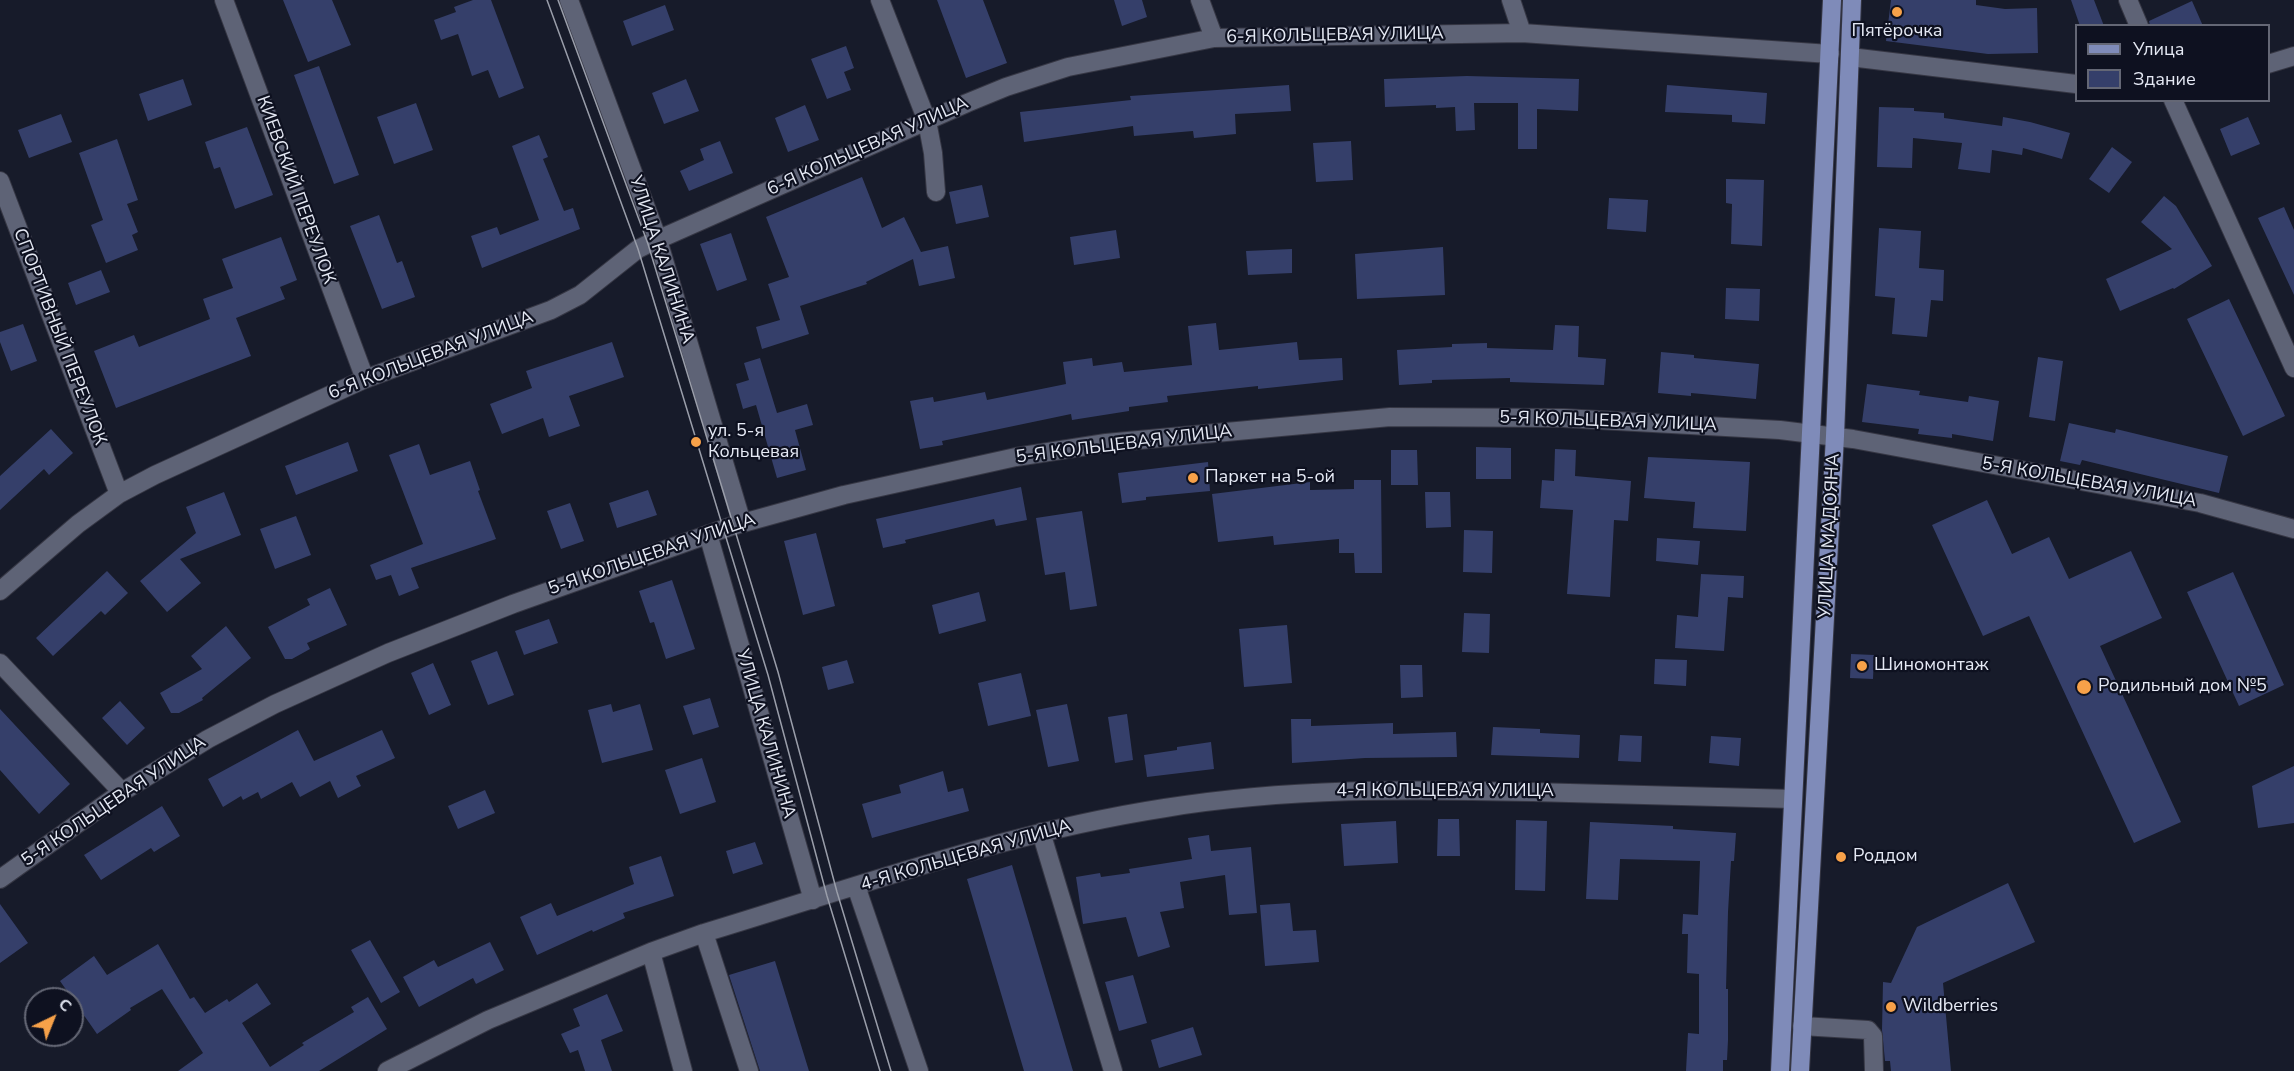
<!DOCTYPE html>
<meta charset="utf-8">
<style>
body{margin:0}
#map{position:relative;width:2294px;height:1071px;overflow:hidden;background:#171b2a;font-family:"Nunito Sans",sans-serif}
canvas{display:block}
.legend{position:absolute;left:2075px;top:24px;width:195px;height:78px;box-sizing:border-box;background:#0e1120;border:2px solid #646775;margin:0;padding:8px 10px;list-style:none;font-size:18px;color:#e5e9f4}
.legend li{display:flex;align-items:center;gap:12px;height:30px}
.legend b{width:30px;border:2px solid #646775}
.north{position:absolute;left:24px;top:987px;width:60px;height:60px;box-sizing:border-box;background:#0e1120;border:2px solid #646775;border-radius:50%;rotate:43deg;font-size:16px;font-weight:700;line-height:24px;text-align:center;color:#e5e9f4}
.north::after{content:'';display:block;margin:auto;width:21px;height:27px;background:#f7a149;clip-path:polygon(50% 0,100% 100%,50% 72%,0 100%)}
</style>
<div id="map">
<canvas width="2294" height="1071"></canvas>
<ul class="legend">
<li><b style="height:8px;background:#7f8bb9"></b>Улица</li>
<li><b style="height:16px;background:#353f6a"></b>Здание</li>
</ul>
<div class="north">С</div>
</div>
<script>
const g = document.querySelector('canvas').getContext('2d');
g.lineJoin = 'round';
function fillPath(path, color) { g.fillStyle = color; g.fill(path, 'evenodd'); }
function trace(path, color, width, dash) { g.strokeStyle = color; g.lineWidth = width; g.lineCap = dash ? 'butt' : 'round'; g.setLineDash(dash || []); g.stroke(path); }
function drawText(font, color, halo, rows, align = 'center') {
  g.font = font + ' "Nunito Sans",sans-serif'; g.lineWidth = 4.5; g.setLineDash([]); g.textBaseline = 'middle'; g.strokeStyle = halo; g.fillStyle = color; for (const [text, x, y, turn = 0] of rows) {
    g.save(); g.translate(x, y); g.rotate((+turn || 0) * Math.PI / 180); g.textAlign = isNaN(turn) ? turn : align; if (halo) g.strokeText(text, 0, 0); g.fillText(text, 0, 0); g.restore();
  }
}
const building = new Path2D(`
 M283 0H332L351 45 308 62Z
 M473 0H491L524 88 499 98 488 70 472 76 458 34 441 40 434 20 456 12 454 7Z
 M937 0H983L1007 63 966 78Z
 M1114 0H1142L1147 17 1122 26Z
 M1891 0H1976V5L2005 9 2037 8 2038 53 1988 54 1886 41Z
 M2071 0H2094L2104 26H2080Z
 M2192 1 2203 26H2150L2149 21Z
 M665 5 674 30 632 46 623 21Z
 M846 46 854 68 844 72 851 90 827 99 811 59Z
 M319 66 359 175 334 184 294 75Z
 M1467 76 1579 79 1578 111 1537 109V149H1518V103H1474L1475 130 1456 131 1455 107 1436 108V105L1385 107 1384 79Z
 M183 79 192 105 148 121 139 94Z
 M686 79 699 111 664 124 652 93Z
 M1289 85 1291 111 1235 114 1236 134 1194 138 1193 131 1134 136 1133 126 1024 142 1020 112 1131 100 1130 96Z
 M1667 85 1767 93 1765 124 1732 122V115L1665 112Z
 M416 103 433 150 394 164 377 117Z
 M805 105 819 140 788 152 775 118Z
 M1879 107 1914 108V111L1944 113V118L2002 126 2003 117 2030 122 2070 133 2062 159 2023 148 2022 155 1992 150 1990 173 1958 169 1962 143 1913 138 1912 168 1877 167Z
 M61 114 72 142 29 158 18 130Z
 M2248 117 2260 144 2231 156 2220 129Z
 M247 127 273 195 235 209 220 167 214 169 205 142Z
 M539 135 548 157 543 159 564 211 573 208 580 229 482 268 471 236 497 227 500 235 539 220 512 146Z
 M117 139 138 200 127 204 138 232 132 235 138 250 106 263 91 225 103 220 79 153Z
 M720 141 733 173 689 191 680 171 704 160 700 149Z
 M1351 141 1353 180 1316 182 1313 143Z
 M2112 147 2132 162 2109 193 2089 179Z
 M862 177 882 228 904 217 921 252 948 246 955 278 919 286 913 259 866 282 867 284 800 306 809 334 762 349 756 327 780 320 768 284 789 277 766 217Z
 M1726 179 1764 180 1762 246 1731 244 1732 204 1726 203Z
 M982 185 989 217 956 224 949 192Z
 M2164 196 2176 206 2212 266 2174 289 2173 288 2120 311 2106 279 2172 249 2141 222Z
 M1609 198 1648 200 1646 232 1607 229Z
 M2284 207 2294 230V295L2258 218Z
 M379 215 397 263 402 261 415 297 382 309 350 226Z
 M1879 228 1921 231 1919 268 1944 270 1943 301 1931 300 1927 337 1892 334 1895 298 1875 296Z
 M1116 230 1120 258 1074 265 1070 237Z
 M731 233 747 280 717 291 700 244Z
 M281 237 297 280 280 287 285 299 236 318 251 356 116 408 94 351 134 335 139 347 210 319 203 299 233 288 222 259Z
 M1443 247 1445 295 1357 299 1355 254Z
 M1292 249V273L1248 275 1246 251Z
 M101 270 110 292 76 305 68 283Z
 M1726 288 1760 289 1759 321 1725 319Z
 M2229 299 2285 416 2243 436 2187 319Z
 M1216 323 1219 350 1297 342 1299 360 1342 358 1343 380 1258 389V386L1167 396 1168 402 1129 407V411L1072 420 1071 414 942 441 943 445 920 449 910 401 933 397 934 402 985 392 987 400 1066 384 1063 362 1092 358 1093 366 1122 362 1124 372 1192 365 1188 326Z
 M23 324 37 361 11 371 0 342V332Z
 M1555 325 1579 326 1578 357 1606 359 1604 385 1510 382V378L1432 380V383L1399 385 1397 350 1452 347V344L1487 343V348L1553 350Z
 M612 342 624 377 569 396 580 426 549 437 543 418 502 434 490 404 532 388 526 371Z
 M1661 352 1694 355V358L1759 364 1756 399 1691 393V396L1658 393Z
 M2038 357 2063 361 2055 421 2029 417Z
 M760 358 777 413 807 404 813 425 795 430 806 470 777 478 756 405 743 409 736 384 749 380 744 363Z
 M1867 384 1920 391 1919 395 1968 402 1969 396 1999 401 1993 441 1952 434V438L1918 434 1919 429 1862 422Z
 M2069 423 2115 433 2116 429 2228 456 2219 493 2082 460 2080 465 2060 461Z
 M51 429 73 453 49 475 44 469 0 510V476Z
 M348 442 358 471 296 495 285 466Z
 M419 444 430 475 470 461 480 490 478 491 496 539 411 568 419 588 399 596 391 575 376 580 370 565 423 544 389 455Z
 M1476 447 1511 448V479H1476Z
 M1555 449 1576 450 1575 476 1631 481 1628 521 1614 520 1610 597 1567 594 1573 510 1540 508 1542 480 1554 481Z
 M1391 450H1417L1418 485H1391Z
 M1648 457 1750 462 1746 531 1693 528 1695 502 1644 498Z
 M1208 462 1210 491 1146 497V500L1122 503 1118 473Z
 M1354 480H1381L1382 573H1355L1354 553H1339V539L1274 545 1273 536 1218 542 1212 494 1310 482V490L1354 489Z
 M1021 487 1027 520 996 526 994 519 905 540 906 543 883 548 876 519Z
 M648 490 657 515 617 528 609 503Z
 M224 492 241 535 180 559 201 583 167 612 140 581 196 533 186 507Z
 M1425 492H1450L1451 527 1426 528Z
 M1987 500 2012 554 2049 537 2069 579 2131 551 2162 618 2100 646 2181 822 2134 843 2029 616 1983 636 1932 525Z
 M570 503 584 541 561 549 547 511Z
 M1082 511 1097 606 1070 610 1065 572 1045 575 1036 518Z
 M296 516 311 555 275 569 260 529Z
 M1464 530 1493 531 1492 573 1463 572Z
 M816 533 835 606 803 615 784 541Z
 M1657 538 1700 541 1698 565 1656 561Z
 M107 571 128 593 105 615 101 611 53 656 36 638Z
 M2233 572 2284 685 2239 706 2187 592Z
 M1701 574 1744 576 1743 598 1728 597 1724 651 1675 648 1677 615 1698 617Z
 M672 580 695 649 666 659 654 622 650 623 639 591Z
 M330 588 347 625 307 643 310 649 292 659H285L268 627 310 605 307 599Z
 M979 592 986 621 939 634 932 605Z
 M1464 613 1490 614 1489 653 1462 652Z
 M549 619 558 643 524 655 515 631Z
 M1287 625 1292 683 1244 687 1239 629Z
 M226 626 251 658 202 698 203 700 179 713H171L160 693 202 669 191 656Z
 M497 651 514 695 488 705 471 661Z
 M1851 654 1874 655 1873 679 1850 678Z
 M1655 659 1687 660 1686 686 1654 684Z
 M847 660 854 683 828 690 822 667Z
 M433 663 451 705 429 715 411 673Z
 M1400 665H1422L1423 697 1401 698Z
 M1021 673 1031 716 988 726 978 683Z
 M710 698 719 727 693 735 683 706Z
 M120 701 145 728 127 745 102 718Z
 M611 704 613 712 640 704 653 750 602 763 588 710Z
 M1067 704 1079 761 1048 767 1036 710Z
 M0 709 70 784 39 814 0 770Z
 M1127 714 1133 760 1115 763 1108 717Z
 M1291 719H1311V726L1393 723V734L1456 732 1457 757 1365 758 1292 763Z
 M1493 727 1540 729V733L1580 735 1579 758 1491 755Z
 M298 730 314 761 382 730 395 758 356 776 361 786 338 798 330 781 300 797 292 782 261 799 258 792 243 800 241 796 223 807 208 779Z
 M1620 735 1642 736 1641 762 1618 761Z
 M1711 736 1741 738 1739 766 1709 763Z
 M1211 742 1214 769 1147 777 1144 755 1177 750V747Z
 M702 758 716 802 680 814 665 770Z
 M2294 766V823L2258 828 2252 786Z
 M943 771 948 792 963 788 969 811 872 838 862 804 901 793 899 785Z
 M485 790 495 813 458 829 448 806Z
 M162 806 180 836 154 852 151 848 101 880 84 855Z
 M1438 819H1459L1460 856H1437Z
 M1516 820 1547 821 1545 891 1515 890Z
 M1396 821 1398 863 1344 866 1341 824Z
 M1590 822 1673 826V829L1736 833 1734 861H1731L1728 912 1726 989H1728V1040L1727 1060H1723V1071H1686L1688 1033 1699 1034V974L1687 973 1688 934H1682L1683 914 1698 915 1700 861 1620 859 1618 900 1586 899Z
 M1209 835 1211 851 1251 847 1257 913 1229 915 1225 875 1180 882 1184 908 1160 912 1170 947 1138 957 1126 917 1083 924 1076 877 1100 873 1101 877 1130 873 1129 869 1192 859 1188 838Z
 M755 842 763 864 733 874 726 851Z
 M661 856 674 896 623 913 625 918 593 932 592 930 537 955 520 917 551 903 557 916 634 884 629 867Z
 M1012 865 1016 879 1073 1071H1024L967 879Z
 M2008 883 2035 942 1943 983 1951 1071H1891L1890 1061H1885L1882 1030 1883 982 1891 983 1917 927Z
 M1290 903 1293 931 1316 930 1319 962 1265 966 1260 905Z
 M0 904 28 943 0 963Z
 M370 940 400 992 381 1003 351 950Z
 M490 942 504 970 476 984 473 978 419 1007 403 977 434 960 438 967Z
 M158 944 190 999 194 997 205 1013 227 999 229 1002 257 983 271 1004 242 1023 270 1067 304 1045 302 1043 354 1012 351 1007 368 997 387 1029 319 1071H178L203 1053 162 989 130 1008 131 1010 97 1034 60 981 94 956 107 975Z
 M775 961 809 1071H760L729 975Z
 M1133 975 1147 1023 1119 1031 1105 982Z
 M607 994 623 1031 601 1040 612 1071H585L578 1050 570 1053 561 1034 580 1026 573 1009Z
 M1193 1027 1202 1055 1159 1068 1151 1040Z`);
const minor = new Path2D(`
 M224 0 365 379
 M569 0 658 240 742 523
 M880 0 927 121 933 153 936 192
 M1200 0 1214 38
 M1511 0 1522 33
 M2128 0 2139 26
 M1850 57 2076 84
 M2268 64 2294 56
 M2173 100 2294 368
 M0 181 119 494
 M708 534 813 900
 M0 591 78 524 119 494 155 475 365 379 551 310 580 295 638 249 648 244 967 103 1006 87 1068 67 1214 38 1522 33 1830 54
 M0 663 122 792
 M1041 832 1113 1071
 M0 879 122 792 208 739 275 704 388 653 513 604 732 526 844 495 1016 457 1106 443 1390 417 1563 418 1780 430 1853 439 2200 503 2294 529
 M856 886 919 1071
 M704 933 749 1071
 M651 952 683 1071
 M1802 1026 1868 1030 1873 1036 1874 1071
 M387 1071 488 1020 651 952 704 933C856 887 1008 832 1165 808 1287 788 1409 789 1532 792 1619 794 1706 797 1793 799`);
const major = new Path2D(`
 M1780 1071 1832 0
 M1800 1071 1835 436 1852 0`);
const tram = new Path2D(`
 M547 0 638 249 768 675 827 896 880 1071
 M558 0 648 244 778 672 837 892 891 1071`);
const markers = [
 [1897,12,6,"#f7a149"],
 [696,442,6,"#f7a149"],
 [1193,478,6,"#f7a149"],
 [1862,666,6,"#f7a149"],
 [2084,687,8,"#f7a149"],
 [1841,857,6,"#f7a149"],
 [1891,1007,6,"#f7a149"]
];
const poiNames = [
 ["Пятёрочка",1897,32,"center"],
 ["ул. 5-я",708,432],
 ["Кольцевая",708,453],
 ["Паркет на 5-ой",1205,478],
 ["Шиномонтаж",1874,666],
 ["Родильный дом №5",2098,687],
 ["Роддом",1853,857],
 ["Wildberries",1903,1007]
];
const streetNames = [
 ["6-Я КОЛЬЦЕВАЯ УЛИЦА",1335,36,-1],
 ["6-Я КОЛЬЦЕВАЯ УЛИЦА",868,147,-24],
 ["КИЕВСКИЙ ПЕРЕУЛОК",295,190,70],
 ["УЛИЦА КАЛИНИНА",661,260,72],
 ["СПОРТИВНЫЙ ПЕРЕУЛОК",59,337,69],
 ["6-Я КОЛЬЦЕВАЯ УЛИЦА",431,356,-21],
 ["5-Я КОЛЬЦЕВАЯ УЛИЦА",1608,422,2],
 ["5-Я КОЛЬЦЕВАЯ УЛИЦА",1124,445,-7],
 ["5-Я КОЛЬЦЕВАЯ УЛИЦА",2089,483,10],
 ["УЛИЦА МАДОЯНА",1830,536,-87],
 ["5-Я КОЛЬЦЕВАЯ УЛИЦА",652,555,-19],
 ["УЛИЦА КАЛИНИНА",765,734,74],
 ["4-Я КОЛЬЦЕВАЯ УЛИЦА",1445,792],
 ["5-Я КОЛЬЦЕВАЯ УЛИЦА",114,802,-34],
 ["4-Я КОЛЬЦЕВАЯ УЛИЦА",966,856,-16]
];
fillPath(building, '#353f6a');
trace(minor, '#363744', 20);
trace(major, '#363744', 20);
trace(minor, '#5e6376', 18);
trace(major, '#7f8bb9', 18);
trace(tram, '#9a9eaa', 1.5);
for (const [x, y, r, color] of markers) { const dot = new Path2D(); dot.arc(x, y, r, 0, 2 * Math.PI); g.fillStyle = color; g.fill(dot); trace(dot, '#0e1120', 2); }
drawText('18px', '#e5e9f4', '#0e1120', poiNames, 'left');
drawText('18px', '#e5e9f4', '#0e1120', streetNames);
</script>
